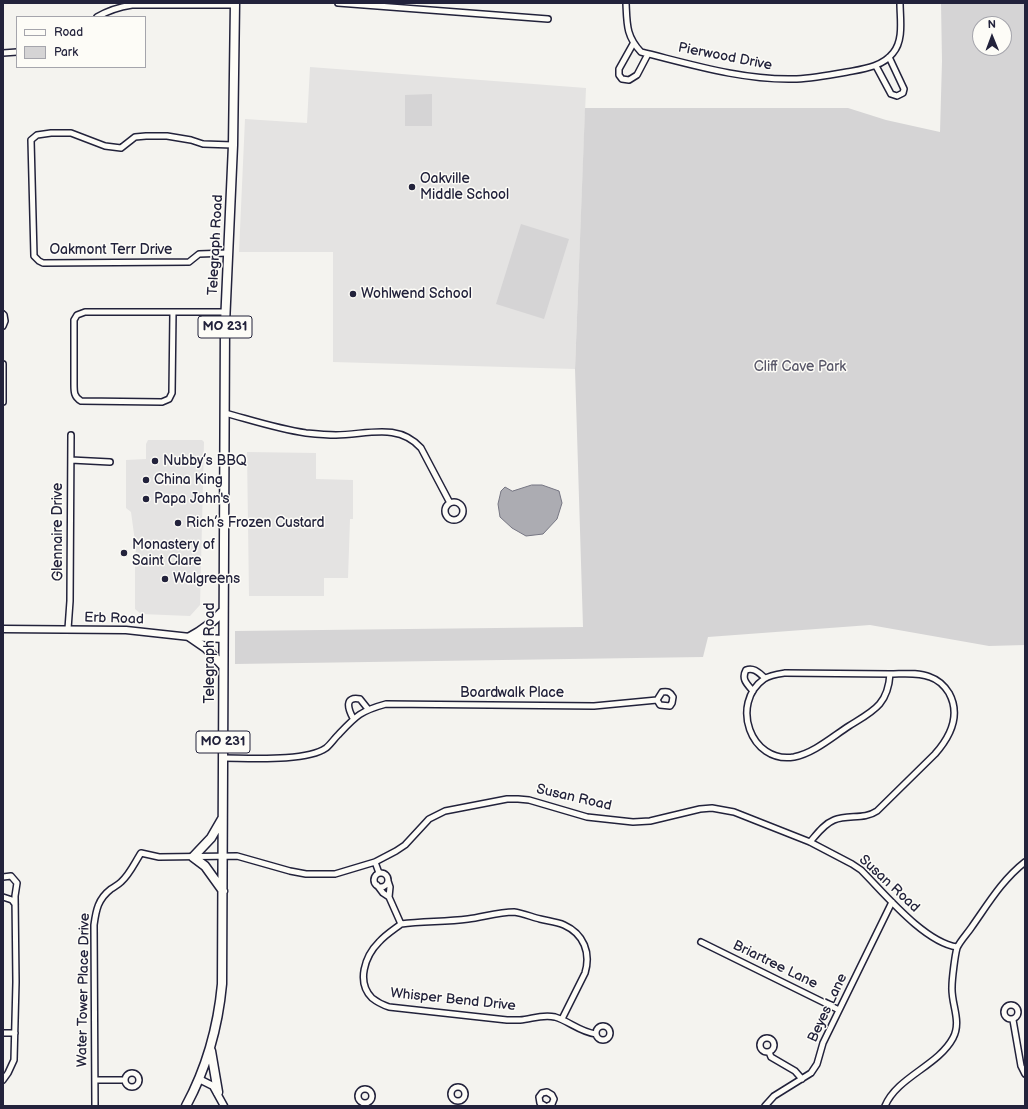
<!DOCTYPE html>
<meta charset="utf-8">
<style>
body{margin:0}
#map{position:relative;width:1028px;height:1109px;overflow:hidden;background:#f4f3ef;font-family:"Balsamiq Sans",sans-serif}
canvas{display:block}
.frame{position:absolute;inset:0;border:4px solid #22223b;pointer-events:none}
.legend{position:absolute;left:16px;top:16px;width:130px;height:52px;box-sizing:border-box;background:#fdfcf7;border:1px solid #a5a5ac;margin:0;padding:5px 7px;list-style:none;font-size:12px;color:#22223b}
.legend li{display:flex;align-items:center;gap:8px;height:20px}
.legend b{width:20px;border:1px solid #a5a5ac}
.north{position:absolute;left:972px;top:16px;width:40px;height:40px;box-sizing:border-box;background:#fdfcf7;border:1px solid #a5a5ac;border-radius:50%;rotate:359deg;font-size:11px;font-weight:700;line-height:16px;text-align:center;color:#22223b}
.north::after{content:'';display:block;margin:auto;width:14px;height:18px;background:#22223b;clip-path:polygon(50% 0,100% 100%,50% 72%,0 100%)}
</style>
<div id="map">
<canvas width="1028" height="1109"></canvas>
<div class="frame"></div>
<ul class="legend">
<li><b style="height:5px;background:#fdfcf7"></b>Road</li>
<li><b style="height:11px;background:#d5d4d5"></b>Park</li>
</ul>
<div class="north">N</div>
</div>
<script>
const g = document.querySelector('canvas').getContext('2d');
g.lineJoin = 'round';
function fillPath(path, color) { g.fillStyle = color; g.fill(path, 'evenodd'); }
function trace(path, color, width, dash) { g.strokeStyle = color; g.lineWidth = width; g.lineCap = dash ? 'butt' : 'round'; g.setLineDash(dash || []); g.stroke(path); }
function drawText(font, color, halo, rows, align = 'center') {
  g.font = font + ' "Balsamiq Sans",sans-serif'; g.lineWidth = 3; g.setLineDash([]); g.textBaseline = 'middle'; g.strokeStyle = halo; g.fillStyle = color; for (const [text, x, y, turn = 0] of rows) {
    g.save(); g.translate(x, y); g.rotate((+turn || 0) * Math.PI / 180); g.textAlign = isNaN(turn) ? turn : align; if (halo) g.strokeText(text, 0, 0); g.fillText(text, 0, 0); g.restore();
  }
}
const built = new Path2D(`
 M310 67 586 88 575 369 333 362V252H239L245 119 307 123Z
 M148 440H202L204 442 200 605 190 616 141 614 135 609V558L136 549 131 512 126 508V460L146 459V444Z
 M247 452 316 453V479L353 480V519H350L348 578H324V596H249Z`);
const green = new Path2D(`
 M941 3H1025V645L989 646 870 625 708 637 703 657 235 664V631L583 627 575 369 585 108H848L886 120 940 132 942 61ZM980 24H1004V48H980Z
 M432 94V126H405V95Z
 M521 224 569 239 544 319 496 304Z`);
const water = new Path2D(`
 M532 485H542L559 491 562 503 557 519 543 534 526 536 512 528 500 517 498 504 501 491 505 487 512 491Z`);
const minor = new Path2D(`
 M338 3 548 19
 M626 3C627 24 626 36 641 52 690 64 741 80 793 79 810 79 829 75 847 72 863 69 882 67 893 53 904 40 900 19 900 3
 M97 17C109 10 119 7 132 5H235
 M633 44 619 69V75L622 79 629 80 637 75 648 54
 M3 53 17 52
 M876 66 891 94 897 96 903 93 904 89 889 57
 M228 253 199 254 189 262 43 263 39 261 34 256 31 140 37 135 51 133H71L105 146 121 148 135 137 146 136H167L191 140 203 144 233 145
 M173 312 172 393 169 399 162 402 81 401C74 397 74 392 74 384V320L77 315 85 312H226
 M3 314 4 315 5 321 3 326
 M3 364V402
 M225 413C251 420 278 429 306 433 316 434 326 435 336 435 366 435 398 422 421 448L450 503
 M71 460 110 462
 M445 511a9 9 0 1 1 18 0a9 9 0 1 1-18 0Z
 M68 629 70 601 71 435
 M785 673 890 674C888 705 873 711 849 726 832 737 814 753 794 757 750 764 730 703 764 679 770 675 778 674 785 673Z
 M753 691C747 684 741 679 746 670 754 667 759 673 765 678
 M353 718C348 709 344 696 360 699L368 709
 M223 758C248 758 306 762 326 748 330 745 334 739 338 735 356 716 360 711 386 704L594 706 657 700 662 692C668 691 670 692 673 697L672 703 670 706 660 705 657 700
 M810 842C817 834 824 824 834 820 848 814 864 820 877 811L935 754C950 737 961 715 949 693 944 685 939 680 930 677 918 672 903 674 890 674
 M375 862 379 873
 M374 880a7 7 0 1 1 14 0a7 7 0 1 1-14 0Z
 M3 877 11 876 17 883 15 896 16 982 14 1060 8 1073 3 1080
 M388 881 390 887 389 897
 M377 885 383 893 389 897 401 924C423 921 445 922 468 919 483 917 499 912 514 912 522 913 532 917 540 919 548 921 557 922 564 925 584 934 591 953 585 973L562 1019
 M3 897 12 900 15 904
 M401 924C393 930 385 935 379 942 365 956 356 982 372 998 377 1002 383 1005 389 1007L507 1020C512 1020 516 1020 520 1020 532 1019 542 1014 555 1017 569 1021 580 1032 596 1034
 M701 942 839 1010
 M1004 1012a7 7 0 1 1 14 0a7 7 0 1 1-14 0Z
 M1013 1020 1021 1066 1025 1074
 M596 1033a7 7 0 1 1 14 0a7 7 0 1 1-14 0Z
 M3 1033H15
 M760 1045a7 7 0 1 1 14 0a7 7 0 1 1-14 0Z
 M769 1052 771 1057 795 1071 802 1079
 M125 1080a7 7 0 1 1 14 0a7 7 0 1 1-14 0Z
 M95 1080H124
 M451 1094a7 7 0 1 1 14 0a7 7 0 1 1-14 0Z
 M358 1096a7 7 0 1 1 14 0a7 7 0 1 1-14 0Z
 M95 1106 94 925C96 910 98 899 111 889 114 887 118 885 121 882 130 874 135 862 141 853L159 857 237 856 290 871 306 874H335L375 862 396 851 405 845 429 819 445 811 507 799H518L529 800 587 817 633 822 650 821 700 809 712 808 734 812 810 842 852 864 861 870C885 894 924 942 957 947
 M545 1106 540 1103 539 1097 542 1093 547 1092 552 1095 554 1099 552 1104 548 1106
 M765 1106 774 1096 811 1073 817 1064 823 1043 892 902
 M885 1106C897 1077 938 1066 953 1038 962 1021 951 1004 952 987 952 979 955 955 957 948 960 941 967 934 971 928 988 904 1002 880 1025 862`);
const tertiary = new Path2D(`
 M3 629 126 630 190 637 223 639
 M199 1079 213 1086 224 1106`);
const primary = new Path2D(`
 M223 666 206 648 190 637C204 630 213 622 223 611
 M222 819 211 838 193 857 205 866 223 891
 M211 1051 218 1092
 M186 1106C207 1067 218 1028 222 984L225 324 233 145 235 3`);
const markers = [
 [412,187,4,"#22223b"],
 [353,294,4,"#22223b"],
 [155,461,4,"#22223b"],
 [146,480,4,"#22223b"],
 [146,499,4,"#22223b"],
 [178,523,4,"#22223b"],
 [124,553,4,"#22223b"],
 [165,579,4,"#22223b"]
];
const shields = [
 [225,327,54],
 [223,742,54]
];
const shieldNames = [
 ["MO 231",225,327],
 ["MO 231",223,742]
];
const streetNames = [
 ["Pierwood Drive",725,57,11],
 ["Telegraph Road",216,245,-87],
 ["Oakmont Terr Drive",111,250],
 ["Glennaire Drive",58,532,-90],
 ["Erb Road",114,619,2],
 ["Telegraph Road",210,653,-90],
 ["Boardwalk Place",512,693],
 ["Susan Road",574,798,13],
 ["Susan Road",889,884,43],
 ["Briartree Lane",775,965,26],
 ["Water Tower Place Drive",84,990,-89],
 ["Whisper Bend Drive",453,1000,6],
 ["Beyes Lane",828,1008,-65]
];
const poiNames = [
 ["Oakville",420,179],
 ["Middle School",420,195],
 ["Wohlwend School",361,294],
 ["Nubby’s BBQ",163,461],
 ["China King",154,480],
 ["Papa John's",154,499],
 ["Rich’s Frozen Custard",186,523],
 ["Monastery of",132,545],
 ["Saint Clare",132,561],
 ["Walgreens",173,579]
];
const parkNames = [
 ["Cliff Cave Park",800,367]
];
fillPath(built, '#e4e3e2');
fillPath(green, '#d5d4d5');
fillPath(water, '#acacb2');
trace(water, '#757582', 1);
trace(minor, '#22223b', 8);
trace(tertiary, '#22223b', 9);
trace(primary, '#22223b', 11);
trace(minor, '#fdfcf7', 5);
trace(tertiary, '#fdfcf7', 6);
trace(primary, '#fdfcf7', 8);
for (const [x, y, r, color] of markers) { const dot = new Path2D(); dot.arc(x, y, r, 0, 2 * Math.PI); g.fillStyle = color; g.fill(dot); trace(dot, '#fdfcf7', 1.5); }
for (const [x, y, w] of shields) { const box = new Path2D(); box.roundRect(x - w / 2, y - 11, w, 22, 3); g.fillStyle = '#fdfcf7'; g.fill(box); trace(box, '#22223b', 1); }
drawText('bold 13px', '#22223b', null, shieldNames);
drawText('14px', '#22223b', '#fdfcf7', streetNames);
drawText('14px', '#22223b', '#fdfcf7', poiNames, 'left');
drawText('14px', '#585769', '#fdfcf7', parkNames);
</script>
